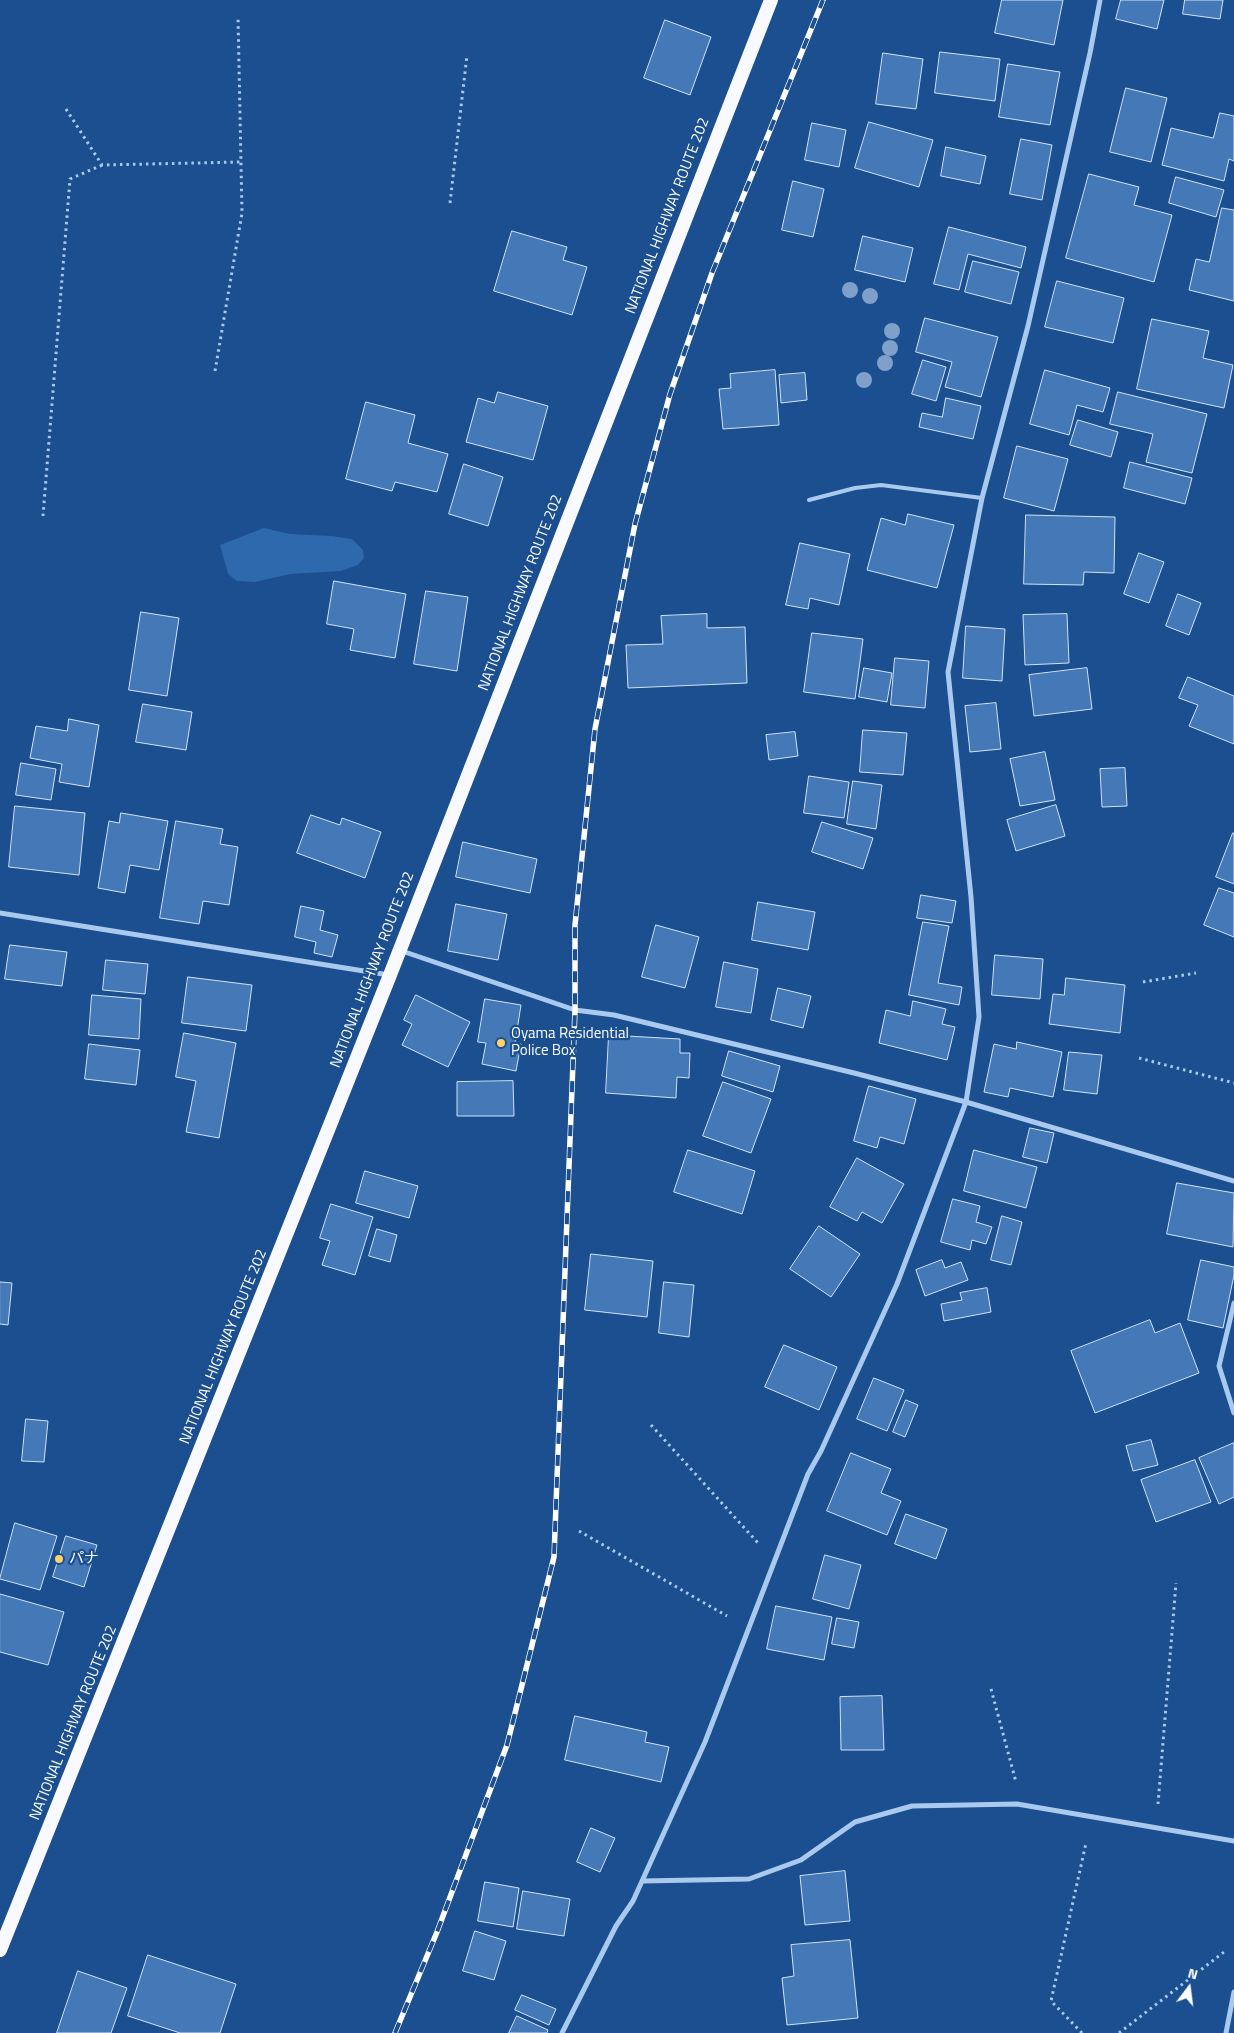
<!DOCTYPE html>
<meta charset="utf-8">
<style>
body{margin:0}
#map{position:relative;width:1234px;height:2033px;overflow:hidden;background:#1b4f8f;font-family:"Titillium Web",sans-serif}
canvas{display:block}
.north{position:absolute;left:1164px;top:1963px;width:50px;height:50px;-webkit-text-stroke:4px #1b4f8f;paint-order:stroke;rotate:15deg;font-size:14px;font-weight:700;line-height:20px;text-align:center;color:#fff}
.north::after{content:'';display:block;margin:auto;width:18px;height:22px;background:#fff;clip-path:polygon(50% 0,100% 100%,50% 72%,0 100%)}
</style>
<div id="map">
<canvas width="1234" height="2033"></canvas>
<div class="north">N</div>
</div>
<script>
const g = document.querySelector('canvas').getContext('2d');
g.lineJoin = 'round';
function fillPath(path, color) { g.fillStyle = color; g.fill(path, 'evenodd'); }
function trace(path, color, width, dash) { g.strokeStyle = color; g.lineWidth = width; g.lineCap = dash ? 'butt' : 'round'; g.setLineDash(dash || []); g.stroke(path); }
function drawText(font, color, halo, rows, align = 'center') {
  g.font = font + ' "Titillium Web","Noto Sans JP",sans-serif'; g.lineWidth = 4.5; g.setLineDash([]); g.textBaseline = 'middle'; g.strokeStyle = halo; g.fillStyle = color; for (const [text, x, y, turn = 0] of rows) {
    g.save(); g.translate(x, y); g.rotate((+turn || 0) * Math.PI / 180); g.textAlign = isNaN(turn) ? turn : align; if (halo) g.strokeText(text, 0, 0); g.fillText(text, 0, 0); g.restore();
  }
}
const green = new Path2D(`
 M264 528 290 534 332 536 352 539 363 550 364 558 358 565 341 571 290 574 255 582 237 581 228 574 220 545Z`);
const building = new Path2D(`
 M1002 0H1063L1054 45 995 33Z
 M1121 0H1164L1157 29 1116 19Z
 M1185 0H1223L1220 19 1183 14Z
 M665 20 711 37 690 95 644 78Z
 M940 52 1000 59 995 101 935 93Z
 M883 53 923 59 916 109 876 104Z
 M1008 64 1060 72 1050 125 999 117Z
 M1126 88 1167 98 1151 162 1110 152Z
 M1220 113 1234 116V161L1229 159 1224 181 1162 165 1171 128 1213 138Z
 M869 122 933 140 919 187 855 168Z
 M812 123 846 130 839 167 805 160Z
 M1021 139 1052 145 1042 200 1010 194Z
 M946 147 986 156 980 184 941 176Z
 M1089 174 1139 187 1134 205 1172 215 1154 282 1066 258Z
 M1176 177 1224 190 1216 217 1169 203Z
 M793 181 824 189 813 237 782 230Z
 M1222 208 1234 210V301L1189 290 1196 259 1209 262Z
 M949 227 1026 247 1021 268 968 254 959 290 934 284Z
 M512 231 567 247 563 260 587 267 572 315 494 291Z
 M863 236 913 248 905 282 855 270Z
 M973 261 1019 272 1011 304 965 292Z
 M1057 281 1124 298 1113 343 1045 327Z
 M925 318 998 337 981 397 945 387 952 362 916 352Z
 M1152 319 1209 331 1203 358 1233 365 1224 408 1137 389Z
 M923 360 946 367 936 401 912 394Z
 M775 370 779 425 723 429 719 389 731 388 730 374Z
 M1045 370 1110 388 1103 412 1077 405 1069 435 1030 424Z
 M805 373 807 400 781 403 779 375Z
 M498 392 548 406 533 460 466 442 478 398 494 403Z
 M1118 392 1207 414 1192 473 1146 462 1153 434 1110 424Z
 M946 398 981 406 973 439 919 427 922 413 942 417Z
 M366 402 415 415 408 443 448 454 437 492 395 482 392 491 346 479Z
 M1078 420 1118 432 1111 457 1070 445Z
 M1017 446 1068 459 1054 511 1004 498Z
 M1130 462 1192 478 1185 504 1124 488Z
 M464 464 503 477 488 526 449 514Z
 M908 514 954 525 937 588 867 570 881 518 905 525Z
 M1026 515 1115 517 1114 573 1084 572 1083 585 1024 584Z
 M800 543 850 554 839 605 810 598 808 609 786 605Z
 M1139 553 1164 562 1149 603 1124 594Z
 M334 581 406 594 395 658 350 650 354 629 327 624Z
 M426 591 468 597 457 671 414 664Z
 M1178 594 1201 603 1189 635 1166 626Z
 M141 612 179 618 167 696 129 690Z
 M707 614V628L745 627 747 683 628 688 626 645 663 644 661 616Z
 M1067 614 1069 663 1025 665 1023 615Z
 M966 626 1005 629 1002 681 963 678Z
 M812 633 863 639 855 699 804 692Z
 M895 658 929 661 925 708 891 705Z
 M864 668 892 673 887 702 859 697Z
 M1087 668 1092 709 1034 716 1029 675Z
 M1188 677 1234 696V744L1189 726 1198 705 1179 698Z
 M996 703 1001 749 970 752 965 706Z
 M143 704 192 712 186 750 136 742Z
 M69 719 99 725 89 787 59 782 62 764 30 758 36 726 67 731Z
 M863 730 907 733 903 775 860 772Z
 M795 732 798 756 769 760 766 735Z
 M1045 752 1055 800 1020 806 1010 759Z
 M21 763 56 769 51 800 16 795Z
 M1125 768 1127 806 1102 807 1100 769Z
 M809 776 849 782 844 818 804 813Z
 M853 781 882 785 876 829 847 824Z
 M1056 805 1065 836 1016 851 1007 820Z
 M15 806 85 813 79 875 9 867Z
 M121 813 168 821 159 870 130 865 125 893 98 888 109 821 119 823Z
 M311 815 340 825 342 818 381 832 365 878 297 853Z
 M176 821 223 829 220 844 238 847 229 905 203 901 199 924 160 918Z
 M822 822 873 838 863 869 812 852Z
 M1233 833H1234V884L1216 877Z
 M463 842 537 859 530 893 456 877Z
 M1219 888 1234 893V937L1204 925Z
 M921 895 956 901 952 923 917 918Z
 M758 902 815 912 808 950 752 940Z
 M456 904 507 914 498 960 448 951Z
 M301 906 324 911 320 930 338 935 332 957 314 953 316 942 295 937Z
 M923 922 949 926 938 983 962 987 959 1005 909 995Z
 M656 925 699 937 685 988 642 977Z
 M10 945 67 952 62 986 5 979Z
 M995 955 1043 959 1040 999 992 995Z
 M106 960 148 964 145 994 103 990Z
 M724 962 758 969 751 1013 716 1007Z
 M188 977 252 985 246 1031 182 1023Z
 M1066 978 1125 985 1120 1033 1049 1024 1053 994 1064 995Z
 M778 988 811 996 803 1028 771 1020Z
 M92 995 141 999 139 1039 89 1035Z
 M416 995 470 1022 448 1067 402 1045 412 1024 404 1020Z
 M485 999 521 1005 515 1043 521 1044 516 1071 482 1064 486 1043 478 1042Z
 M913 1001 946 1009 942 1024 955 1027 947 1060 879 1043 886 1010 910 1016Z
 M184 1033 236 1043 219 1138 186 1132 196 1081 176 1077Z
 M609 1035 680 1039V1053H690L689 1078 677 1077 676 1098 606 1093Z
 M1017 1042 1062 1052 1053 1097 1010 1088 1008 1097 984 1092 994 1044 1016 1049Z
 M89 1044 140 1050 136 1085 85 1079Z
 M729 1051 780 1066 773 1092 722 1076Z
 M1069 1052 1102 1055 1097 1094 1064 1090Z
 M513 1081 514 1116H457V1082Z
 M723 1082 771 1099 751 1153 703 1136Z
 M869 1086 916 1099 904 1144 880 1137 877 1148 854 1141Z
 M1030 1128 1054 1133 1047 1163 1023 1157Z
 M688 1150 755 1171 742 1214 674 1192Z
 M974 1150 1037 1167 1026 1208 964 1191Z
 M857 1158 904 1184 882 1223 862 1212 857 1221 830 1207Z
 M365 1171 418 1186 409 1218 356 1203Z
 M1177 1183 1234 1193 1233 1247 1167 1234Z
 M953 1199 980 1206 976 1222 992 1227 986 1244 972 1240 970 1250 941 1242Z
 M331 1204 373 1217 355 1275 322 1265 330 1241 320 1238Z
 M1002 1216 1022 1222 1011 1265 991 1260Z
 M819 1226 860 1254 831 1297 790 1269Z
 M377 1229 397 1235 390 1262 369 1256Z
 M591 1254 653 1261 647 1317 585 1310Z
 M942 1260 945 1268 961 1262 968 1280 925 1296 916 1270Z
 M1201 1260 1234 1267V1275L1223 1328 1188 1320Z
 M0 1282 12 1283 8 1325 0 1324Z
 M664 1282 694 1285 689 1337 659 1333Z
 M987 1288 991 1312 944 1321 941 1304 962 1300 960 1293Z
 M1150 1320 1155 1333 1180 1323 1199 1373 1095 1413 1071 1351Z
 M784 1345 837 1367 819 1410 765 1387Z
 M874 1378 904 1390 887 1431 857 1419Z
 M906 1400 918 1405 905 1437 893 1432Z
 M26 1419 48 1421 44 1462 22 1461Z
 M1151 1440 1158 1465 1133 1471 1126 1446Z
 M1234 1443V1497L1219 1504 1199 1458Z
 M851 1453 891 1469 881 1493 901 1501 887 1535 827 1511Z
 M1195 1460 1211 1502 1156 1522 1141 1480Z
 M906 1514 947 1529 936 1559 895 1544Z
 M15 1523 57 1536 40 1590 0 1579Z
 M66 1536 97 1545 84 1587 53 1577Z
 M825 1555 861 1565 849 1609 813 1599Z
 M0 1594 64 1612 48 1665 0 1652Z
 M776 1606 832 1617 824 1660 767 1649Z
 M837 1618 859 1622 854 1648 832 1644Z
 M882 1696 884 1750H841L840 1697Z
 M575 1716 647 1732 645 1742 669 1747 661 1782 565 1760Z
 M591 1828 615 1838 600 1872 577 1862Z
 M845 1871 850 1921 805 1925 800 1876Z
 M485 1882 519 1888 513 1927 478 1921Z
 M523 1891 570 1899 564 1936 517 1929Z
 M475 1931 506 1941 494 1980 463 1971Z
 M850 1940 858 2018 787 2025 782 1978 794 1976 791 1945Z
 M148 1955 236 1984 220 2033H180L128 2016Z
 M78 1971 127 1988 111 2033H57Z
 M522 1995 556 2009 549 2025 515 2010Z
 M517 2016 548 2030 547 2033H509Z`);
const path = new Path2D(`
 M66 109 102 165 241 162
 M450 203 467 55
 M215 371 242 213 238 16
 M43 516 70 179 102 165
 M1143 982 1196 973
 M1139 1058 1234 1083
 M651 1425 758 1543
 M579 1531 727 1616
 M991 1689 1016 1782
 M1158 1804 1176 1583
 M1082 2033 1051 2001 1086 1843
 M1119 2033 1224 1952`);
const service = new Path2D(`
 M809 500 855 488 881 485 982 498`);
const minor = new Path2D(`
 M0 913 389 975
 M402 951 575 1010 614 1015 854 1073 966 1102 1234 1181
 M1234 1303 1219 1366 1234 1413
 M642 1881 749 1879 801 1860 855 1822 912 1806 1017 1804 1234 1841
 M562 2033 616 1926 633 1901 705 1742 808 1474 821 1451 897 1284 966 1102 979 1017 971 897 948 672 982 498 1028 326 1090 53 1100 0
 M1226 2033 1234 1992`);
const trunk = new Path2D(`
 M0 1950 390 975 771 0`);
const rail = new Path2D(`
 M395 2033 437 1932 507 1745 554 1557 575 1010V925L595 729 635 524 670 394 712 273 823 0`);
const trees = [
 [850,290],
 [870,296],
 [892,331],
 [890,348],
 [885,363],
 [864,380]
];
const markers = [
 [501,1043,5,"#ffd166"],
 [59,1559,5,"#ffd166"]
];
const streetNames = [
 ["NATIONAL HIGHWAY ROUTE 202",668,216,-69],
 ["NATIONAL HIGHWAY ROUTE 202",521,593,-69],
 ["NATIONAL HIGHWAY ROUTE 202",373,970,-69],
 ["NATIONAL HIGHWAY ROUTE 202",224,1347,-68],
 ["NATIONAL HIGHWAY ROUTE 202",74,1723,-68]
];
const poiNames = [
 ["Oyama Residential",511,1034],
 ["Police Box",511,1051],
 ["パナ",69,1559]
];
fillPath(green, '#2e69ad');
fillPath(building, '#4478b7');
trace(building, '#cfe3fa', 1);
trace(path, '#a9c9ee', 3, [2.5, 4]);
trace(service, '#a9c9ee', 4);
trace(minor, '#a9c9ee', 5);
trace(trunk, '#f8faff', 14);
trace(rail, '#fff', 5.5);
trace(rail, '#1b4f8f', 4, [11]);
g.fillStyle = '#7ea0ca';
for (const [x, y] of trees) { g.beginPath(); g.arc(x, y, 8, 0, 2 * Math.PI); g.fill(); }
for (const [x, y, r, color] of markers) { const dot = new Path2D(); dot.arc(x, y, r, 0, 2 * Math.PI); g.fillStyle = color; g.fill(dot); trace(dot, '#1b4f8f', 2); }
drawText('15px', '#fff', '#1b4f8f', streetNames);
drawText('15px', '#fff', '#1b4f8f', poiNames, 'left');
</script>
